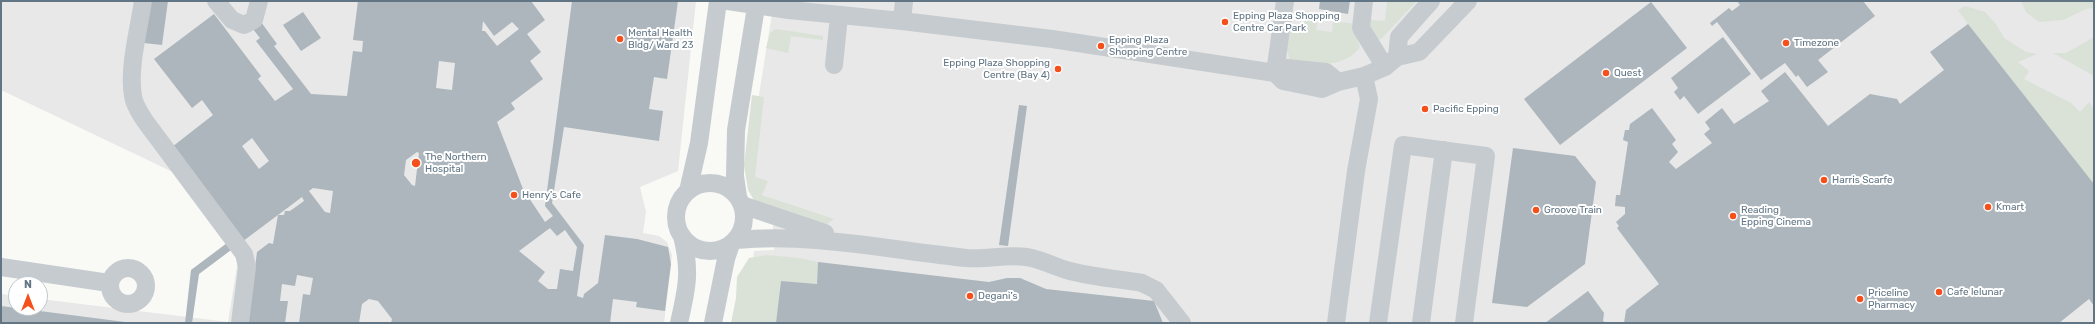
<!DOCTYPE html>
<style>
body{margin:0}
#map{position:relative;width:2095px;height:324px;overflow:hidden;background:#f9f9f6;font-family:Rubik,sans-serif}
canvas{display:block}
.frame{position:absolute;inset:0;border:2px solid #617584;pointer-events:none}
.north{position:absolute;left:8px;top:276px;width:40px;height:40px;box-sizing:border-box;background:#fff;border:1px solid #c0c8ce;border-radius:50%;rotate:0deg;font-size:11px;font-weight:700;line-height:16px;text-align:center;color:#617584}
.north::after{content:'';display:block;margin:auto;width:14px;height:18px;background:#f54f1b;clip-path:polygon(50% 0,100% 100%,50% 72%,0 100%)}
</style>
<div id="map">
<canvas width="2095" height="324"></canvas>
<div class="frame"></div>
<div class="north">N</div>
</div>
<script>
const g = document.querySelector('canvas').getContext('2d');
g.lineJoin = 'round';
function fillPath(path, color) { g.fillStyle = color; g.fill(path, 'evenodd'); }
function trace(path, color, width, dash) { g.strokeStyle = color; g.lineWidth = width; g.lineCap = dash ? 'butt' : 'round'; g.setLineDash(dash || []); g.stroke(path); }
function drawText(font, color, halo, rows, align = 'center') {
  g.font = font + ' Rubik,sans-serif'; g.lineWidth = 4; g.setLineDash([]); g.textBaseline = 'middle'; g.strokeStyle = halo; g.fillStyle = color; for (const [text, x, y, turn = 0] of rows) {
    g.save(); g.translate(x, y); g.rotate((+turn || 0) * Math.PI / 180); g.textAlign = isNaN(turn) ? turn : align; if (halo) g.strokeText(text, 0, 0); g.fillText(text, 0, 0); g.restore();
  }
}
const built = new Path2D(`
 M1 1H696L678 171 640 187 646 212 643 233 659 236 667 242 672 255 664 323H1V294L16 296V308H40V299L228 322 238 260 177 174 1 90Z
 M774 1H2094V323H746L754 251 774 250 773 226 782 202 762 195 747 170Z`);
const green = new Path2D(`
 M1387 1H1417L1381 39 1375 40 1372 35 1370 20 1385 21Z
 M2021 1H2094V8L2086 9 2063 20 2039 22 2026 12Z
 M1965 6 1985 12 1996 24 2004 38 2026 52 2037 54 2018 62 2029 71 2024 79 2071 103 2080 112 2089 102 2094 109V184L1968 24 1958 10Z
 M1305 18 1317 22 1316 30 1332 32 1333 22 1351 23 1360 47C1344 69 1314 65 1290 61L1287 49 1291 28 1303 30Z
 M776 29 823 36V40L791 36 788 53 766 48 770 33Z
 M2094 37V76L2053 53H2066Z
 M752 95 764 97 755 177 768 181 762 195 834 219 826 225 759 209 748 190 744 165Z
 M767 255 799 258 818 262 817 284 781 281 776 323H731L736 298 737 277 749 258Z`);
const building = new Path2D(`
 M149 1H168L162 45 144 43Z
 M358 1H531L545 20 527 34 541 52 530 61 543 79 511 103 515 109 497 122 523 189 545 222 553 216 545 206 572 1H678L667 79 654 77 649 109 663 111 659 141 564 127 552 203 584 245 577 296 583 298 584 294 598 283 605 235 637 239 668 247 671 264 665 311 636 307 637 302 613 299 610 323H391L392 319 378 301 369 299 362 304 359 323H299L303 294 310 295 313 278 297 275 295 286 282 284 280 301H288L285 323H248L257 252 269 243 273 244 278 215H284L285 211H290L304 201 302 197 199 274 192 323H185L191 270 239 234 172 147 213 115 202 100 192 108 154 59 214 14 261 76 258 79 275 101 293 89 256 41 260 38 253 29 261 22 277 44 274 46 311 94 347 96 353 51 362 52 363 41 353 40ZM483 21 494 36 512 22 519 29 497 46 485 31H482ZM439 61 455 63 452 90 436 88ZM252 138 269 161 259 169 242 146ZM417 152 419 153 415 186 412 185 404 175 406 160ZM313 188 333 191 330 213 325 212 309 191ZM550 228 557 236 565 230 577 247 573 271 560 269 557 289H548L538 281 545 272 519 251Z
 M1320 1H1350L1348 14 1319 9Z
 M1737 1H1863L1875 16 1818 60 1828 72 1807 87 1798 75 1796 77 1785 63 1761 80 1717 22 1712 26 1710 23 1729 8 1732 11 1740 5Z
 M1651 2 1687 48 1560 145 1524 99Z
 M303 12 321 38 301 51 283 25Z
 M1968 24 2094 184V306L2089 299 2059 323H1624L1626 310 1659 284 1617 228 1619 226 1616 222 1625 214V207L1615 206 1616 195H1620L1628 142 1623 140 1625 130H1629L1630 124 1652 108 1676 140 1672 144 1678 152 1669 162 1676 169 1712 143 1704 134 1710 129 1705 122 1722 108 1734 124 1769 101 1761 91 1785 72 1828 126 1870 94 1897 99 1900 104 1944 70 1930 52Z
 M1723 37 1751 74 1698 114 1684 96 1680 100 1674 92 1678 88 1671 78Z
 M1019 105 1027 106 1008 246 999 245Z
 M1513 148 1575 156 1596 182 1585 264 1527 307 1492 303Z
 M818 262 989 282 1007 278H1020L1046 289 1154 301 1163 323H776L781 281 817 284Z
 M1588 291 1604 313 1603 321 1607 323H1545Z
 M1 306 125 322V323H1Z`);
const minor = new Path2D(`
 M143 1C139 29 128 68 133 96 134 105 140 113 145 121L244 254 247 267 240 323
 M216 1 232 20 244 25 254 20 259 1
 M728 1 789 10 902 21 1052 39 1275 73 1287 68 1326 72 1338 82
 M1364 1 1361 28 1385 67
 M902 21 904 1
 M1397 57 1399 37 1431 1
 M834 65 839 16
 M1275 73 1283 81 1322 89 1338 82 1364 76 1385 67 1397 57 1419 52 1468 1
 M1275 73 1285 1
 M676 217a34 34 0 1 1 68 0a34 34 0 1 1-68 0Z
 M688 191 699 143 718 1
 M738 197 735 176 736 130 757 1
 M742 205 825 233
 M736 240C814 233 889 250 966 258 986 260 1006 254 1026 257 1041 259 1055 267 1070 271 1093 277 1118 279 1142 283L1156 290 1182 323
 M1 267 109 283
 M110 286a18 18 0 1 1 36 0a18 18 0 1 1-36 0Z
 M679 323C687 288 691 271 682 236
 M713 323 726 259 731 244
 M1336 323 1356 171 1369 99 1364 76
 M1378 323 1403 145 1486 156 1464 323
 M1421 323 1444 150`);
const markers = [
 [1225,22,4,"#f54f1b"],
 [620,39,4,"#f54f1b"],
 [1786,43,4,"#f54f1b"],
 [1101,46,4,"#f54f1b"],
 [1058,69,4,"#f54f1b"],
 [1606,73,4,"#f54f1b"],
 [1425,109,4,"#f54f1b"],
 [416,163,5,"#f54f1b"],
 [1824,180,4,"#f54f1b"],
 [514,195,4,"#f54f1b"],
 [1988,207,4,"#f54f1b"],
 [1536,210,4,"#f54f1b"],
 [1733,216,4,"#f54f1b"],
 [1939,292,4,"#f54f1b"],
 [970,296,4,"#f54f1b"],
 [1860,299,4,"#f54f1b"]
];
const poiNames = [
 ["Epping Plaza Shopping",1233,16],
 ["Centre Car Park",1233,28],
 ["Mental Health",628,33],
 ["Bldg/ Ward 23",628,45],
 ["Epping Plaza",1109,40],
 ["Shopping Centre",1109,52],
 ["Timezone",1794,43],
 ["Epping Plaza Shopping",1050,63,"right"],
 ["Centre (Bay 4)",1050,75,"right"],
 ["Quest",1614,73],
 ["Pacific Epping",1433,109],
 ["The Northern",425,157],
 ["Hospital",425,169],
 ["Harris Scarfe",1832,180],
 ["Henry's Cafe",522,195],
 ["Kmart",1996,207],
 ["Groove Train",1544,210],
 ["Reading",1741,210],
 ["Epping Cinema",1741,222],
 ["Cafe lelunar",1947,292],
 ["Priceline",1868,293],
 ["Pharmacy",1868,305],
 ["Degani's",978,296]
];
fillPath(built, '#e7e8e7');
fillPath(green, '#dae2d7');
fillPath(building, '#acb6bc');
trace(minor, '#c6cbcf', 18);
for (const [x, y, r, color] of markers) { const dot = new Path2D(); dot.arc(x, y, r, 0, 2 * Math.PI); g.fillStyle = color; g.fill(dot); trace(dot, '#fff', 1.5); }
drawText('10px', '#617584', '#fff', poiNames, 'left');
</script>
